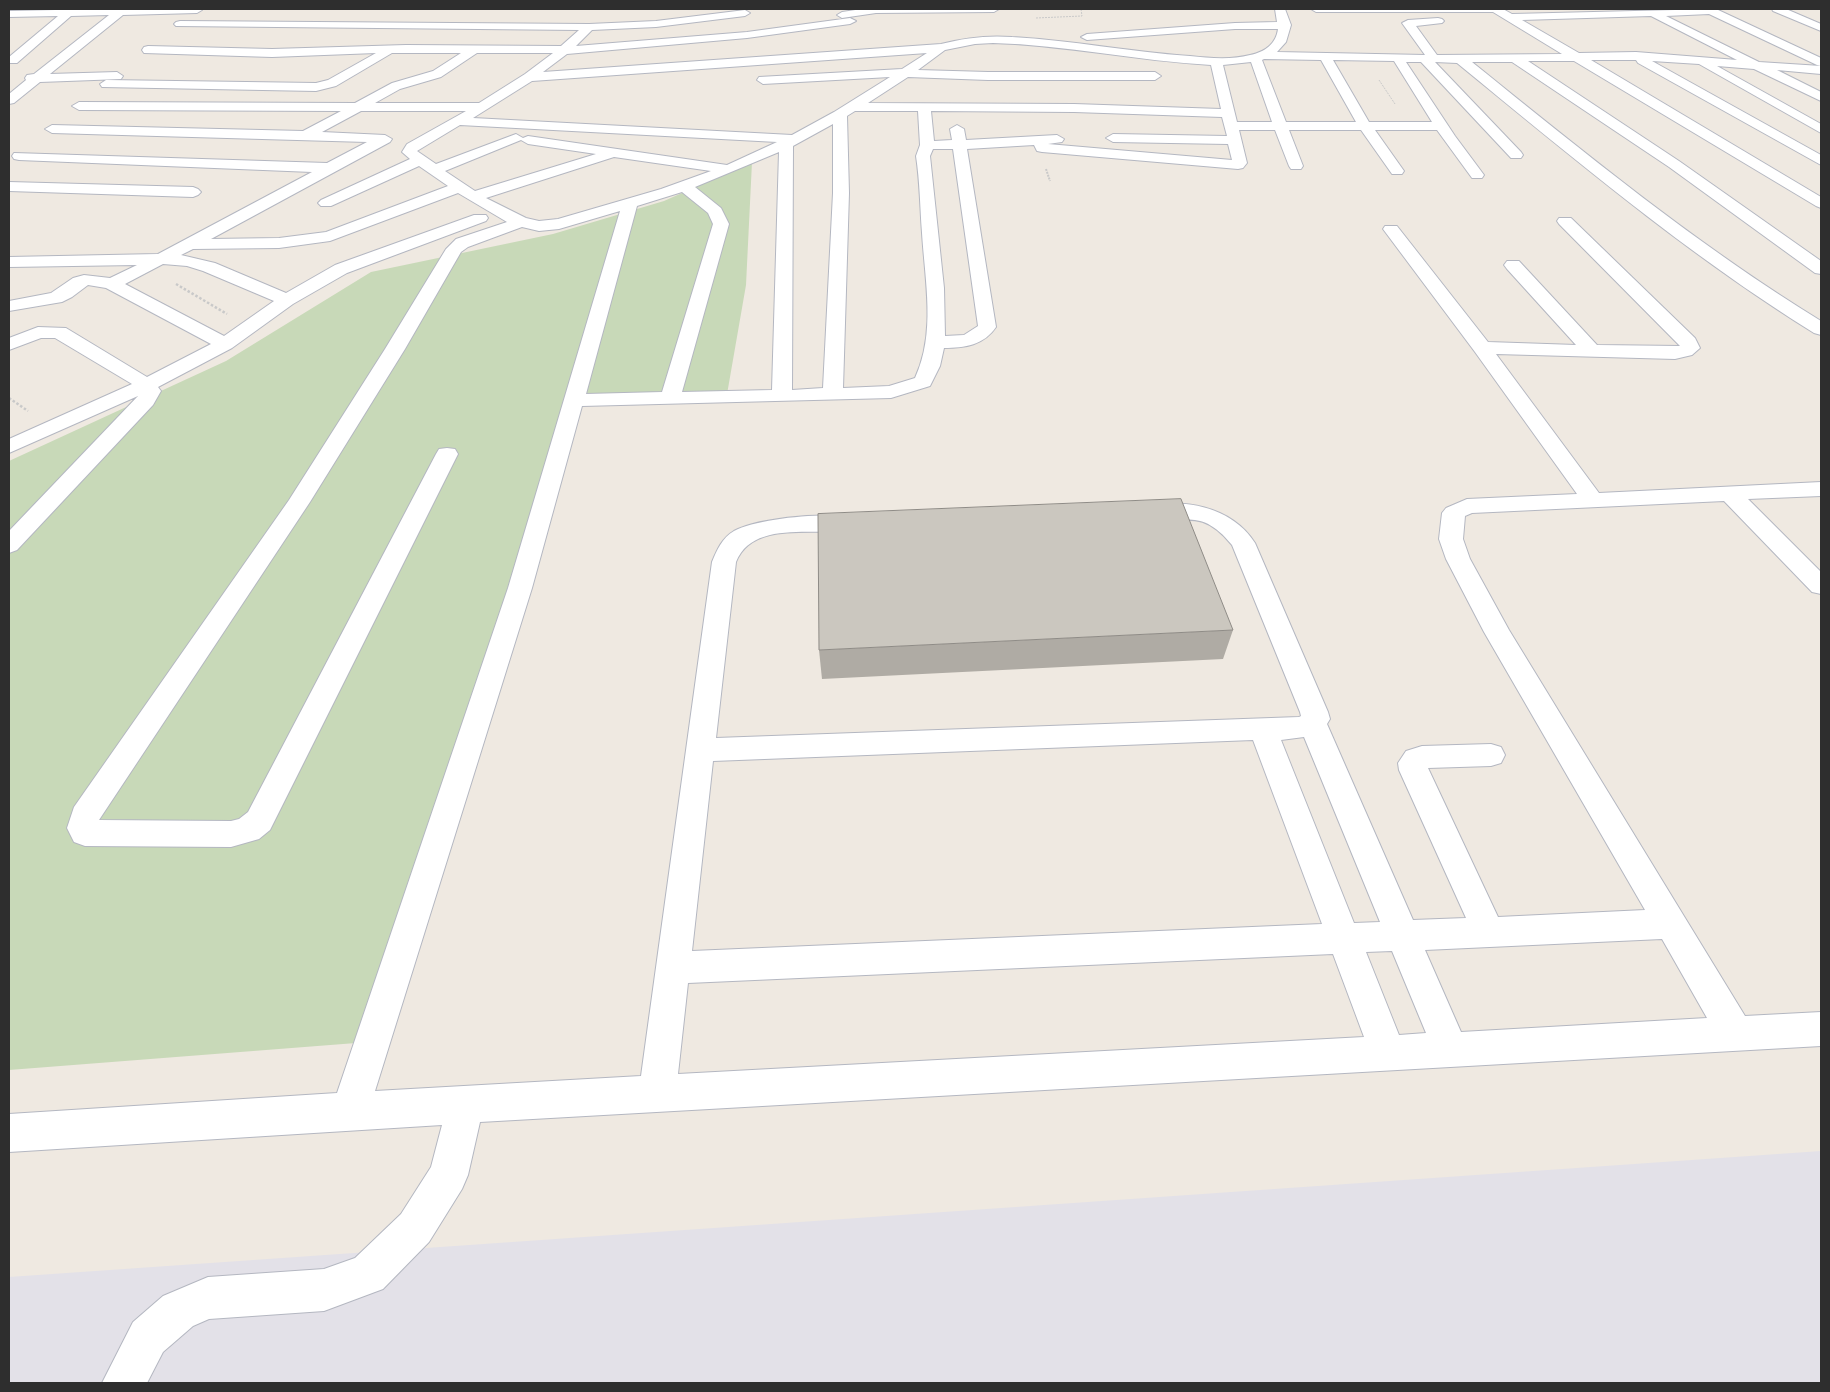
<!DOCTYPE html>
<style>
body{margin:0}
#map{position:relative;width:1830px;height:1392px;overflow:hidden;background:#efe9e1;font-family:"Space Grotesk",sans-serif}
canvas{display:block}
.frame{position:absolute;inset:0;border:10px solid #2e2e2e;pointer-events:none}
</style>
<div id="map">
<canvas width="1830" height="1392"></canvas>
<div class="frame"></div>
</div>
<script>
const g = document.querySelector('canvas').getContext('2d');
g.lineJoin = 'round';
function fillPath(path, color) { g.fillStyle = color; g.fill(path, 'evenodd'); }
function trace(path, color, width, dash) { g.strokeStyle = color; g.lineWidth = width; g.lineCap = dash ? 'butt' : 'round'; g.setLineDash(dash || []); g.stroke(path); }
const industrial = new Path2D(`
 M1821 1151V1383H9V1277Z`);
const cemetery = new Path2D(`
 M752 162 746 285 726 400 574 403 356 1043 9 1070V461L226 361 371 272 553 234 664 201Z`);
const pathFar2 = new Path2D(`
 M1036 18 1082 16 1081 9
 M1379 80 1395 104`);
const pathFar1 = new Path2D(`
 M1046 169 1050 181`);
const path = new Path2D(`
 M176 284 227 314
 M9 398 28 411`);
const minor = new Path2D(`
 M102 9 202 10 197 13 123 15 50 74 117 72 123 76 121 79 40 82 14 103 9 104V94L26 80 25 78 27 75 34 74 109 15 71 16 17 63H9V57L58 16 9 17V11Z
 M862 9H999L994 12 876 13 842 18 837 15 842 12Z
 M1275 9H1285L1291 25 1286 42 1277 52 1425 55 1402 23 1408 20 1438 18 1442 19 1444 21 1442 23 1416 26 1437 55 1562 54 1493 12H1316L1311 9H1503L1512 14 1716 9 1821 58V66L1817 65 1709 14 1666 16 1759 62 1821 66V74L1777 70 1821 92V101L1754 69 1717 66 1821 124V133L1699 64 1652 61 1821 155V165L1638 63 1636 60H1591L1821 197V208L1816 206 1574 61H1528L1679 161 1821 261V274L1815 273 1669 167 1512 62H1472C1585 153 1697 245 1821 321V335L1814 333C1687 254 1573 158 1457 63L1435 62 1521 152 1523 155 1521 158H1511L1421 62H1406L1455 136 1484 175 1482 178H1472L1437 130H1375L1404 171 1402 174H1392L1361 130H1289L1303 166 1301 169H1291L1289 166 1275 130H1239L1247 163 1243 168 1238 169 1042 152 1037 151 1034 145 967 149 996 327C984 345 965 348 944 348L940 366 930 386 891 398 582 406 532 588 375 1091 641 1076 712 562C717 550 722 538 734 531 760 517 836 511 864 519L868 524 864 529C827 539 754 516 736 562L716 738 1299 717 1301 716 1300 712 1232 545C1198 503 1180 528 1141 518L1137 513 1141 508C1182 497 1231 506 1255 543L1328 712 1330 719 1327 724 1413 920 1466 918 1399 770 1398 763 1406 751 1422 746 1491 744 1501 747 1505 755 1501 763 1491 766 1428 768 1498 917 1645 910 1484 632 1446 559 1439 539 1442 513 1446 508 1467 499 1577 494 1475 352 1383 229 1385 226H1397L1488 342 1576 345 1507 269 1504 265 1507 261H1519L1597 345 1680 346 1559 224 1557 221 1559 218H1571L1695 338 1700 348 1692 355 1675 359 1496 354 1599 493 1821 482V496L1748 499 1821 572V594L1812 592 1724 501 1472 513 1465 516 1463 539 1470 559 1509 630 1745 1016 1821 1012V1046L480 1122 468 1175 462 1189 429 1242 383 1289 324 1311 209 1319 193 1326 163 1352 147 1383H102L133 1322 163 1296 208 1277 324 1269 355 1258 401 1214 431 1167 442 1125 9 1152V1114L337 1093 508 588 620 211 559 229 539 231 522 227 468 247 461 252 405 349 310 502 99 820 231 821 239 819 248 812 436 454 439 449 447 448 455 449 458 454 270 830 259 839 231 847 85 846 74 842 67 828 74 807 289 500 385 349 446 249 456 239 507 222 458 193 330 241 279 248 193 249 181 255 215 263 286 293 335 265 474 215H486L488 218 486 221 347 273 293 304 232 348 158 387 161 391 153 405 17 550 9 553V531L138 396 9 453V439L132 384 55 338H41L9 350V338L38 327 66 328 147 377 211 344 106 288 88 285 72 297 62 302 9 311V301L51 293 73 278 84 275 110 278 137 265 9 267V257L158 254 312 172 19 160 14 159 12 156 14 153 327 163 367 142 52 133 45 129 52 125 303 131 341 111 79 110 72 106 79 102 355 103 392 83 433 71 461 53H392L336 86 316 91 102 87 100 84 106 80 316 83 328 80 376 53 272 57 144 53 142 50 144 47 148 46 272 49 406 45 561 46 579 30 176 26 174 24 176 22 180 21 589 24 656 21 745 10 750 13 745 16 656 27 592 30 576 46 747 32 850 18 856 21 850 24 747 38 567 54 543 72 941 44C964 38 988 35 1012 37 1071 40 1130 52 1190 56 1209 58 1231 60 1250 55 1265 52 1276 44 1278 29H1235L1087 40 1081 37 1087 34 1235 23 1277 22ZM1651 16 1737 60 1636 52 1579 53 1522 20ZM993 43C1066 45 1138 61 1211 65L1221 109 1074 104 868 103 908 77 988 80H1155L1161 76 1155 72H988L918 70 945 50 975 44ZM477 53H553L525 74 479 103H375L400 89 441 77ZM927 53 902 69 759 77 757 80 763 84 890 77 834 112 792 135 473 118 532 81ZM1264 59 1321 60 1356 122H1286L1262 60ZM1333 60 1394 61 1432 122H1369ZM1251 62 1272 122H1237L1223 65ZM361 111H466L407 144 402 152 410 159 321 200 318 203 321 206H331L419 166 448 186 326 232 279 238 211 239 390 142 392 139 385 135 322 132ZM855 111H918L920 145 916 156C920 182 920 207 922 233 925 282 936 333 915 378L889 386 843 388 849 193 847 116ZM931 111 1074 112 1222 117 1227 136 1113 134 1106 138 1113 142 1228 144 1232 160 1048 144 1062 142 1064 139 1057 135 966 140 964 129 957 125 950 129 952 140 934 141ZM833 124V193L823 388 792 390 793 146ZM460 125 777 142 727 165 528 136 523 138 516 134 436 164 417 151ZM521 140 528 144 596 154 475 191 445 171ZM933 149H953L978 326 964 335 945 336 944 288 930 156ZM779 152 772 390 682 392 729 224 721 208 695 187ZM614 157 711 171 661 189 558 219 539 221 526 218 486 198ZM682 192 708 213 713 224 662 392 586 394 637 206ZM163 264 187 266 203 271 274 301 224 336 125 284ZM1304 737 1380 922 1354 923 1281 740ZM1253 740 1322 924 692 951 713 761ZM1662 939 1707 1018 1461 1032 1425 950ZM1392 951 1426 1033 1399 1035 1366 952ZM1333 954 1364 1037 678 1074 688 983Z
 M1772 9H1786L1821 24V31L1773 11Z
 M9 182 193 187 198 189 201 192 198 195 193 197 9 191Z`);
const wall = new Path2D(`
 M1233 630 1223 659 822 679 819 650Z`);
const building = new Path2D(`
 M1181 499 1233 630 819 650 818 514Z`);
fillPath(industrial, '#e3e1e8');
fillPath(cemetery, '#c8d9b8');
trace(minor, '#b4b7c1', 2);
trace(pathFar2, '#c9c9c9', 1, [2, 1]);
trace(pathFar1, '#c9c9c9', 2, [2, 1]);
trace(path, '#c9c9c9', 2.5, [2.5, 2]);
fillPath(minor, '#fff');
fillPath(wall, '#afaba4');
fillPath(building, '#cbc7bf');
trace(building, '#8e8b86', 1);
</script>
